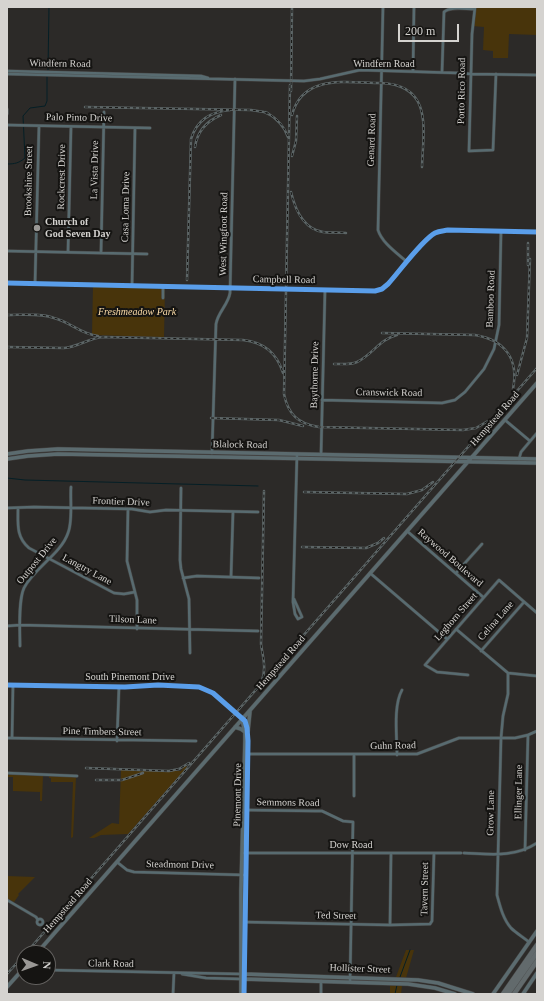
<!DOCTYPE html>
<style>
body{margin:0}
#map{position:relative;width:544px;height:1001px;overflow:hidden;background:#2c2a28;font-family:"Times New Roman",serif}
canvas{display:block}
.frame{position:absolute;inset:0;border:8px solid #d5d3d0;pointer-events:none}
.north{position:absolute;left:16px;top:945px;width:40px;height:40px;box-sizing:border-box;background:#151412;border:1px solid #62605e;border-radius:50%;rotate:92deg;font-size:11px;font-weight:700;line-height:16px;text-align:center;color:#d5d3d0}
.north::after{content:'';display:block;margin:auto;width:14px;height:18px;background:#9a9895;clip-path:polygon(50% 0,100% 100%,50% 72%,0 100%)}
.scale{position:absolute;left:398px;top:24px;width:61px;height:18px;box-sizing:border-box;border:2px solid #d5d3d0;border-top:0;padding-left:5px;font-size:12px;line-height:14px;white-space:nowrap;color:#d5d3d0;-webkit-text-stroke:3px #151412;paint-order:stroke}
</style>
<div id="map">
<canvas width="544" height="1001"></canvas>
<div class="frame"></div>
<div class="north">N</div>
<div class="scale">200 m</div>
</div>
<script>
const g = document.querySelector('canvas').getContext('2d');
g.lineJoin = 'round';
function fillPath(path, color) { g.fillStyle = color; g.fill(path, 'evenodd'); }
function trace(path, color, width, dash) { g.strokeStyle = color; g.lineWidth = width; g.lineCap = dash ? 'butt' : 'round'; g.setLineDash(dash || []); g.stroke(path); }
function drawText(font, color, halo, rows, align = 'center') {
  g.font = font + ' "Times New Roman",serif'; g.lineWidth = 4; g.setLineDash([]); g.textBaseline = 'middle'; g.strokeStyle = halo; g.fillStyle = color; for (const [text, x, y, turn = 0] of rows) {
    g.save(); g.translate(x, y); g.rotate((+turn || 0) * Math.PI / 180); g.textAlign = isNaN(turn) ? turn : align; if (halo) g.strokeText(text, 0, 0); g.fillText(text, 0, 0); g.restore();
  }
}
const green = new Path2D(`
 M476 7H537V35L509 34 508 58H493V51L483 50 484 27 473 26Z
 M93 286 165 289 164 337 92 335Z
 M185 765 187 767 128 834 101 835 94 838H89L112 823 119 824 121 770 181 771Z
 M7 774 76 777 73 837 71 838 73 782H51V778H49V776H43L42 801H40V792L13 791V777H7Z
 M7 876 35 877 18 894 19 895 14 902 7 899Z
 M406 950H414L406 978 396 977Z
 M390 985 402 986 401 994H390Z`);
const stream = new Path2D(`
 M48 70 49 7
 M7 164C15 164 19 163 25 158L23 116 30 108 45 106 47 101V76
 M7 478 25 480 258 486
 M400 977 410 950
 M395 994 397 985`);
const minor = new Path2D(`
 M383 7 378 230C382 243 397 253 407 262
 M475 7 472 34 469 151 493 150 496 74
 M7 71 201 76 208 78
 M413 71 414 7
 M442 72 444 12C450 6 465 9 474 9
 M7 74 304 81 320 79 360 70 458 73 471 74 537 75
 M7 114V109
 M7 125 150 128
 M7 251 147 254
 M68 252 71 127
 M101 253 104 112
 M7 283 375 291 382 289 388 284C399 272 422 240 435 233 439 231 443 231 448 230L537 232
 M35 284 39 126
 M132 286 135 128
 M163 298V287
 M322 400 442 403 455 400 465 392 484 369 494 349 499 325 501 232
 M505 420 530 441
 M212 453 216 324C218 312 228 305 230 293L235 79
 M321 455 325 290
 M519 459 521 452 537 433
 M181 488 180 560 181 569 189 599 190 653
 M7 508 34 507 132 509 150 512 166 510 258 512
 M18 508C18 524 16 537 29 548L114 593 124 594 135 592
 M128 509 127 561 137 600V629
 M407 531 483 597
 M370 573 447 639
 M456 573 482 544
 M231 577 233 512
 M183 578 197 576 259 578
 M294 599 302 617 298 619 295 614 293 602 297 454
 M7 626 20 625 258 631
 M456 629 508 673 537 676
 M20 646C20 631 18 601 24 588 34 568 61 554 68 533 73 521 70 500 71 487
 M481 651 524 602
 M508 673V694L503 716 501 738 497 895C500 906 503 919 511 928 516 933 523 937 529 942
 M468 675 437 672 425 665 499 580 537 613
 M7 685 125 687 158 685 199 687 213 693 242 719
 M7 738 196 741
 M12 738 13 685
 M117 741 119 687
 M248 754H417L459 738H515L528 735 537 731
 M397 755C397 736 393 706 402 690
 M7 773 77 776
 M354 796V754
 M246 810 315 811H322L343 821 353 822 350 982
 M525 850 528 735
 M242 853H461
 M464 853C490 854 514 858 537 843
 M117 862 127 870 134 872 245 875
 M7 900 36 917 38 920
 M37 922a3 3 0 1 1 6 0a3 3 0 1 1-6 0Z
 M244 922 390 925 430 924 432 921 434 853
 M390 925 391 854
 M48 970 241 974
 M182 974 206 978 241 979
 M173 994 174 973
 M321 994V981`);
const major = new Path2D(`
 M7 454 28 451 58 449 537 459
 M7 459 28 456 58 454 537 463
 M242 719 246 725 248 741 244 994
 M235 727 241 729 245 732
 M248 731 250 711
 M37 953 537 383
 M244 974 418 980 438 983 473 994
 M243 979 408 984 435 988 455 994
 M7 987 24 968
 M241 994V890L245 740V732L242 720
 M493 994 537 931
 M523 994 537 973`);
const highway = new Path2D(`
 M503 994 537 945
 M508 994 537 953
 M514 994 537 961`);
const rail = new Path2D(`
 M290 85 284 394C288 414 298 424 319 427L463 430 476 428 488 421
 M291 91 292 7
 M85 107 251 110 264 112 270 115
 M266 112C276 118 284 125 288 137
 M292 115C303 73 348 83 381 83 434 85 423 131 422 167
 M195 147C197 132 207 121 221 115
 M292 156 296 141 297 116
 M291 192C295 209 303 229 323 232 330 233 338 232 346 233
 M528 265V243
 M187 280 191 139C197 120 210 112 230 110
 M7 315C22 315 40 313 54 318 70 322 81 334 98 336
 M382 333 475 335C505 340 519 359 513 389
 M7 347 64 348C78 347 89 338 103 337L243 340C263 342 277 353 283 373
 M334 364C342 364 350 365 357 362 372 355 380 339 397 335
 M517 375 527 338 530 259
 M211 418 279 420 303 426
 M304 492 407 494 422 490 433 482
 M302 547 366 548 378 543 384 538
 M261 683C267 669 263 658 261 644L264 491
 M86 768 169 771 179 769 189 763
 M96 780H122L143 773
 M26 953 537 368
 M7 974 24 955`);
const cycleway = new Path2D(`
 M7 283 375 291 382 289 388 284C399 272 422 240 435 233 439 231 443 231 448 230L537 232
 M7 685 125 687 158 685 199 687 213 693 245 721 247 728 248 741 244 994`);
const markers = [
 [37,228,4,"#9a9895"]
];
const streetNames = [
 ["Windfern Road",60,64,1],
 ["Windfern Road",384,64],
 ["Porto Rico Road",462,91,-89],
 ["Palo Pinto Drive",79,118,1],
 ["Genard Road",372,140,-88],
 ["La Vista Drive",95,170,-89],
 ["Rockcrest Drive",62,177,-89],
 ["Brookshire Street",29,181,-89],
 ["Casa Loma Drive",126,207,-89],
 ["West Wingfoot Road",224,234,-89],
 ["Campbell Road",284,280,1],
 ["Bamboo Road",491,299,-88],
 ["Baythorne Drive",315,375,-89],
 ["Cranswick Road",389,393,1],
 ["Hempstead Road",495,419,-49],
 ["Blalock Road",240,445,1],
 ["Frontier Drive",121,502,2],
 ["Raywood Boulevard",450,558,41],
 ["Outpost Drive",37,561,-51],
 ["Langtry Lane",87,570,28],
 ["Leghorn Street",456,617,-49],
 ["Tilson Lane",133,620,2],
 ["Celina Lane",496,621,-49],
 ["Hempstead Road",281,663,-49],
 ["South Pinemont Drive",130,677],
 ["Pine Timbers Street",102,732,1],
 ["Guhn Road",393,746,-1],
 ["Ellinger Lane",519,792,-89],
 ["Pinemont Drive",238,795,-89],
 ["Semmons Road",288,803,1],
 ["Grow Lane",491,813,-89],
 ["Dow Road",351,845],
 ["Steadmont Drive",180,865,1],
 ["Tavern Street",425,889,-89],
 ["Hempstead Road",68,906,-49],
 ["Ted Street",336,916,1],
 ["Clark Road",111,964,1],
 ["Hollister Street",360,969,2]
];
const poiNames = [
 ["Church of",45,222],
 ["God Seven Day",45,234]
];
const parkNames = [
 ["Freshmeadow Park",137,312]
];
fillPath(green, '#48340b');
trace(stream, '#051f26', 1);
trace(minor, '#464544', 3.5);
trace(major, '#464544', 4.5);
trace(highway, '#464544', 5.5);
trace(minor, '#586b70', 2.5);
trace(major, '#5b6b6f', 3.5);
trace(highway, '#626a6c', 4.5);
trace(rail, '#5c6566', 2.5);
trace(rail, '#151412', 1, [3]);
trace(cycleway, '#5a9eea', 5);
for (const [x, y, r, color] of markers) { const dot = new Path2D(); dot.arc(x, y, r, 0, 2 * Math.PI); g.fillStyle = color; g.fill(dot); trace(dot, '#151412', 1.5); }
drawText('10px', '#d5d3d0', '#151412', streetNames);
drawText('bold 10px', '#d5d3d0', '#151412', poiNames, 'left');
drawText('italic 10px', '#fcdca8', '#151412', parkNames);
</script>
